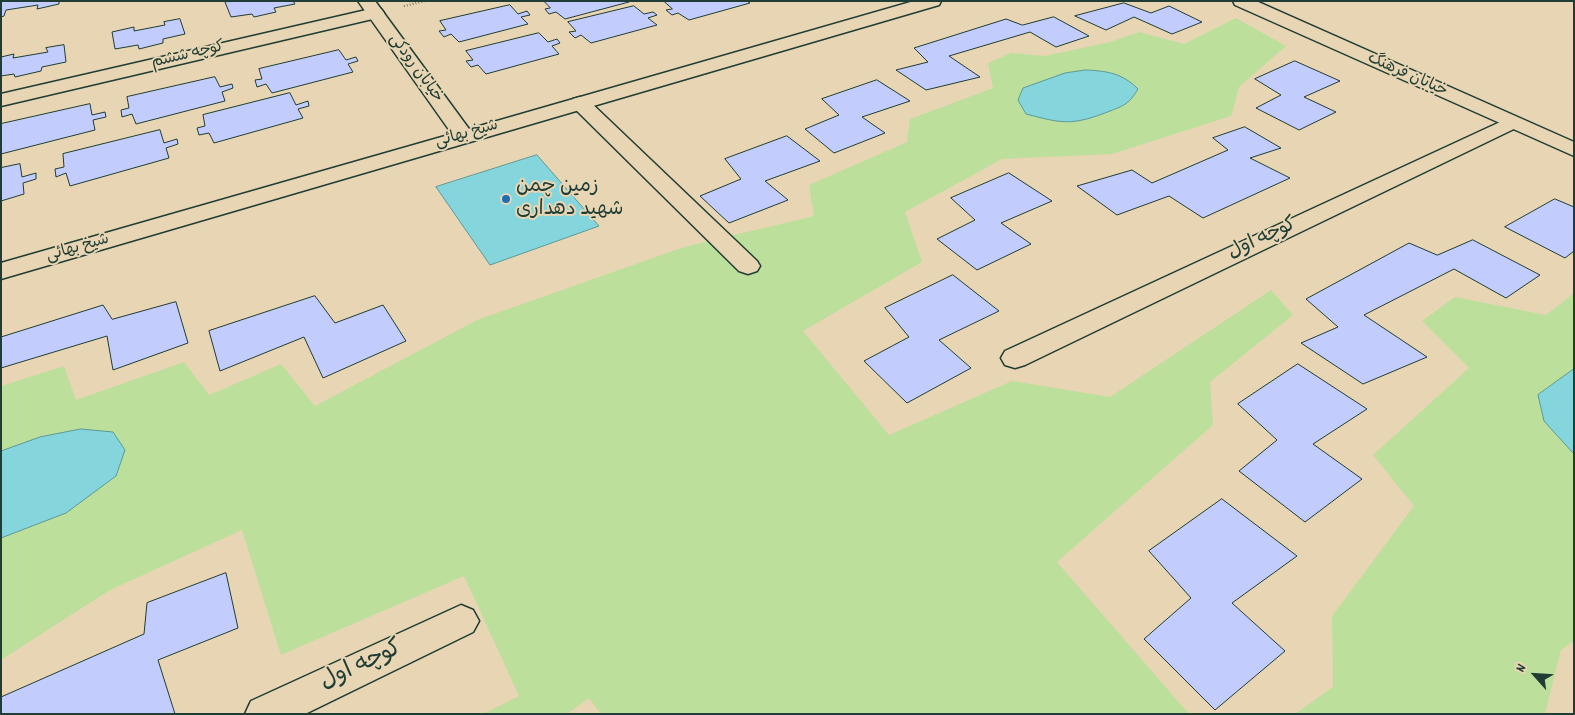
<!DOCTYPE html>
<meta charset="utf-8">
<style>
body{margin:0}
#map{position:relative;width:1575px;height:715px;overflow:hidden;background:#e8d5b3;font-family:Dekko,sans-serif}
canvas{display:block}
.frame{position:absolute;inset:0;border:2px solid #1f3d34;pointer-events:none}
.north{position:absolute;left:1510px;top:650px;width:50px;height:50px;-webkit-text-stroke:4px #e8d5b3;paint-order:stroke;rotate:296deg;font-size:14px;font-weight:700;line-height:20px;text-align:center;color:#1f3d34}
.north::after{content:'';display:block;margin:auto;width:18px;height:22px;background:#1f3d34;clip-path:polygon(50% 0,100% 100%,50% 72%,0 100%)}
</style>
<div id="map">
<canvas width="1575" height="715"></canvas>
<div class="frame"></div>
<div class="north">N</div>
</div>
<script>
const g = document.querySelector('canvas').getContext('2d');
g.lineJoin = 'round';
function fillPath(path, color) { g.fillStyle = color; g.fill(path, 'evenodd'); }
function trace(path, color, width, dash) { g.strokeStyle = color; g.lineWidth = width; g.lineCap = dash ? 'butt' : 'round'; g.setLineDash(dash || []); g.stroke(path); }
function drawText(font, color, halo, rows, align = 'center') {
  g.font = font + ' Dekko,"Playpen Sans Arabic",sans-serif'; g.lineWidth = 4; g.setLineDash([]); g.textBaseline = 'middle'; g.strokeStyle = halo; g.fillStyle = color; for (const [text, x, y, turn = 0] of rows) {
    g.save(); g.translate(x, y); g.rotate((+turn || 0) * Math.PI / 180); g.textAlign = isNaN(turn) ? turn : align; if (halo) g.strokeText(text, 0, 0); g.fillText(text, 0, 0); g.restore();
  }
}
const green = new Path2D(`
 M1236 18 1286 46 1239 87 1231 116 1112 154 1002 159 905 212 922 262 803 331 889 435 1012 381 1110 397 1271 290 1293 315 1210 382 1213 425 1057 562 1189 714H601L589 698 567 714H483L519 696 464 576 281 655 242 530 110 590 1 660V386L64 366 76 400 184 362 209 395 281 364 315 406 477 320 684 247 814 216 809 185 907 142 910 119 993 88 988 63 1011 53 1045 56 1110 42 1139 32 1184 44Z
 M1574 293V641L1561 650 1545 714H1295L1333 687 1332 616 1414 506 1373 455 1469 368 1422 321 1455 297 1546 315Z`);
const water = new Path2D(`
 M1086 70C1107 71 1122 73 1138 89 1128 106 1122 106 1105 113 1070 126 1061 123 1026 114L1018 100 1023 88 1065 73Z
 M537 155 599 226 490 265 436 187Z
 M1574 369V454L1544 421 1538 395Z
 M81 429 113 432 125 450 116 476 66 513 1 538V451L40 437Z`);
const building = new Path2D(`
 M1 1H59V4L37 9 38 5 6 10 4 16 1 17Z
 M293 1 295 4 274 8 276 12 254 17 252 14 231 17 225 2Z
 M544 1H627L629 2 565 19 556 12 549 14 545 9 550 8Z
 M664 1H747L750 3 689 20 678 13 672 15 666 10 672 9Z
 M1124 3 1151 13 1169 6 1202 22 1172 34 1134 17 1106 30 1075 16Z
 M510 5 518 14 527 11 530 15 521 17 528 24 459 42 451 34 444 37 439 31 446 30 440 21Z
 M634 6 644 14 653 12 657 15 648 18 657 25 591 43 581 35 575 38 569 32 576 31 568 22Z
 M1054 17 1089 36 1056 47 1030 32 949 56 980 77 926 90 896 70 928 62 914 48 1006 19 1022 25Z
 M180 19 185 34 163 39V43L139 49 138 45 115 49 112 32 134 27V31L165 25 164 22Z
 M539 33 548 42 557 39 560 43 552 46 559 54 486 74 478 65 471 67 466 61 473 60 466 51Z
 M64 45 66 62 42 67 41 71 15 77 14 74 1 76V57L14 54 13 58 48 52 46 48Z
 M339 50 346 60 356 57 358 61 348 64 353 72 272 93 266 84 257 87 255 80 262 79 259 69Z
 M1295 61 1340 81 1304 97 1336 112 1299 130 1256 108 1281 95 1255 79Z
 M215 77 220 87 232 84 233 88 222 92 225 101 136 124 132 114 122 117 121 110 129 108 127 97Z
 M877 80 910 101 862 117 885 133 834 153 805 129 839 115 822 99Z
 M290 93 296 105 308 101 309 106 298 109 303 118 214 143 209 133 199 135 197 128 205 126 203 115Z
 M90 104 92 115 105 112 106 117 93 120 95 130 1 154V124Z
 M1245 127 1281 148 1250 158 1290 178 1203 218 1169 196 1117 215 1077 186 1132 170 1152 183 1228 150 1213 138Z
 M160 130 164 143 177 139 178 144 166 148 169 158 70 186 66 173 56 177 55 169 64 167 63 154Z
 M787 136 820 161 765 181 788 200 729 223 700 196 741 179 725 159Z
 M20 164 22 177 36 173V179L23 183 24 194 1 201V168Z
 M1009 173 1052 201 1001 223 1031 244 977 270 937 239 975 220 951 198Z
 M1555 199 1574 207V251L1565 258 1505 227Z
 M1473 240 1540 275 1506 298 1454 269 1364 315 1427 357 1363 384 1301 343 1338 327 1306 299 1409 243 1437 255Z
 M953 275 999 311 939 340 971 368 907 403 864 361 909 337 885 308Z
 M315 296 335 323 383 305 406 341 323 378 304 337 220 371 209 331Z
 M176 302 188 343 113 370 107 336 1 368V337L103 305 112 319Z
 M1298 364 1367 409 1313 444 1362 479 1305 522 1239 471 1277 440 1238 404Z
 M1222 499 1297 556 1232 603 1285 651 1215 710 1144 639 1191 598 1149 551Z
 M226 573 238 628 158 660 175 714H1V697L144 634 147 603Z`);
const path = new Path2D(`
 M404 6 425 1`);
const street = new Path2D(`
 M375 8 381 9 384 13 381 17 1 106V94Z
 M580 97 587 99 757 261 760 266 757 271 748 274 739 271 573 107 570 103 573 99Z
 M1511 117 1518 119 1521 123 1518 127 1025 365 1015 368 1005 365 1001 358 1005 351Z
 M461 605 473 610 479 621 473 632 305 714H245L251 701Z`);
const secondary = new Path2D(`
 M358 1H375L469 129 914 1H941L939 5 1 279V263L452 134Z
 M1233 1H1256L1574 142V156L1235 5Z`);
const markers = [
 [506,199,5,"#1f6fb2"]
];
const farStreetnames = [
 ["کوچه ششم",188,56,-13],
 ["خیابان رودکی",415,69,54],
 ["خیابان فرهنگ",1407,76,24],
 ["شیخ بهائی",467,135,-16],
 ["شیخ بهائی",78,249,-16]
];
const poiNames = [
 ["زمین چمن",516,188],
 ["شهید دهداری",516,211]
];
const streetNames = [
 ["کوچه اول",1263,240,-25]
];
const nearStreetnames = [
 ["کوچه اول",362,667,-25]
];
fillPath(green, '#bce09b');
fillPath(water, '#85d6dc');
trace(water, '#5c9999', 1);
fillPath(building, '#c2ccfd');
trace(building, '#1f3d34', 1);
trace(street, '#1f3d34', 3);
trace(secondary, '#1f3d34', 3);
trace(path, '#1f3d34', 2.5, [0.5, 2.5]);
fillPath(street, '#e8d5b3');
fillPath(secondary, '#e8d5b3');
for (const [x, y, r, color] of markers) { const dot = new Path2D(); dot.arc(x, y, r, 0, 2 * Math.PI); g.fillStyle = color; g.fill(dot); trace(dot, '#e8d5b3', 2); }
drawText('16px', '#1f3d34', '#e8d5b3', farStreetnames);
drawText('20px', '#1f3d34', '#e8d5b3', poiNames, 'left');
drawText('20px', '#1f3d34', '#e8d5b3', streetNames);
drawText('24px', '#1f3d34', '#e8d5b3', nearStreetnames);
</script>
